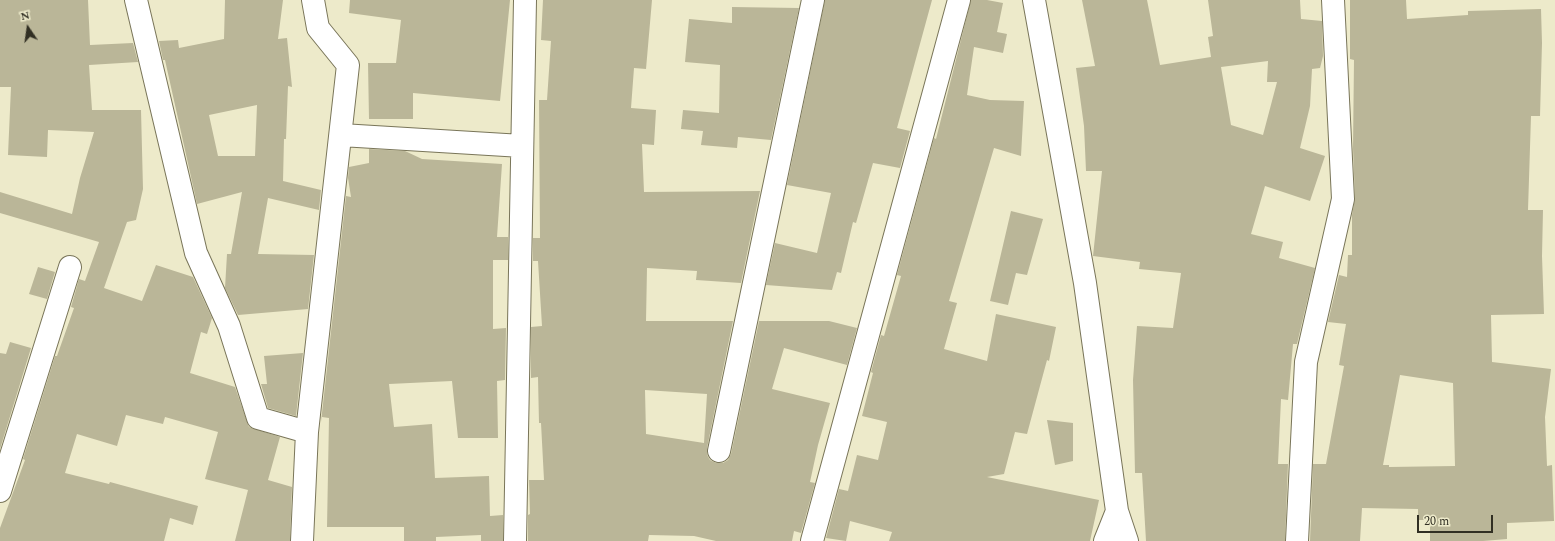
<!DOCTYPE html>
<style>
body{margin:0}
#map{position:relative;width:1555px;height:541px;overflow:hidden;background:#edeaca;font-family:Spectral,serif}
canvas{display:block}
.north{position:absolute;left:8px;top:8px;width:40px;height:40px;-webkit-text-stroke:3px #edeaca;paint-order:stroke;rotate:347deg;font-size:11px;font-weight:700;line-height:16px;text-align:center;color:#312f23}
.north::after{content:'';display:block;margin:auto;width:14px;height:18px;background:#312f23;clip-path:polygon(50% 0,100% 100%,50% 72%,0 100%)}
.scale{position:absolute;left:1417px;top:515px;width:76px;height:18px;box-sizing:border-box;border:2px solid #312f23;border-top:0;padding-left:5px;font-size:12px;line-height:14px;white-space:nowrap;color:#312f23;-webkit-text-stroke:3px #edeaca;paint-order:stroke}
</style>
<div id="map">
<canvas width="1555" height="541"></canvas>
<div class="north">N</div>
<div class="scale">20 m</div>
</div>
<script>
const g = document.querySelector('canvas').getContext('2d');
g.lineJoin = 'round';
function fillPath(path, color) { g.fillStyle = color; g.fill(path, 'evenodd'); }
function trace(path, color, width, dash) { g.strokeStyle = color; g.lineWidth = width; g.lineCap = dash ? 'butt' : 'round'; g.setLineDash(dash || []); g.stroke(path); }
const building = new Path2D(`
 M0 0H88L90 45 133 43 138 62 89 65 92 110H141L143 189 136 220 127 222 104 288 142 301 156 265 193 277 212 318 207 334 201 332 190 373 235 387 249 427 280 437 268 480 292 487 290 541H235L248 490 205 479 218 432 165 417 163 424 126 415 117 446 77 434 65 473 109 484 110 482 198 506 193 525 170 518 164 541H0V528L25 460 23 459 55 356H57L74 308 71 307 79 279 85 281 99 242 0 213V192L72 214 80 178 94 132 48 130 47 157 8 155 11 87H0Z
 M225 0H283L278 39 287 38 292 87 288 86 286 139H284L283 181 321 190 319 210 268 198 258 254 314 255 308 309 238 315 225 288 227 254H231L242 192 197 204 165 60H163L159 41 178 40 179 48 224 39ZM257 105 255 156H218L209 115Z
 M350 0H510L500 101 413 93V119H369L368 63H396L401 20 349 13Z
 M543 0H652L646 69 634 68 631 108 656 110 654 145 642 144 644 192 760 191 741 283 696 280 697 271 647 268 646 321H733L707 448V455L710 460 716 463H723L728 460 731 454 759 321H829L857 328 847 365 784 348 772 389 830 403 818 445 810 482 815 483 801 533 794 531 792 541H716L694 536 649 535 648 541H528V515L530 514 529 480H544L541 423H539L538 377 531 378V327L542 326 538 261H533V238H540L539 100H547L551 41 541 40ZM645 390 707 394 704 443 646 434Z
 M825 0H932L897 128 910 131 900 168 873 163 856 223 853 222 841 273 837 272 832 290 766 285 775 243 817 253 831 193 787 185Z
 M971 0H987L1003 3 997 32 1007 34 1003 53 974 47 967 95 990 100 1024 101 1021 156 994 148 949 301 957 303 944 349 987 361 996 314 1056 327 1049 361 1047 360 1027 434 1015 432 1004 474 987 477 1099 500 1090 541H889L892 532 850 521 846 541 826 538 839 489 848 491 857 455 878 460 887 422 862 416 873 373 871 372 881 335 884 336 901 276 897 275 934 138 936 139Z
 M1082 0H1147L1160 65 1211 57 1208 37 1213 36 1208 0H1300L1301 19 1322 21 1323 56 1320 68 1312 69 1310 106 1300 148 1325 156 1310 201 1265 186 1251 234 1283 242 1279 258 1315 268 1297 344H1293L1288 400 1281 399 1278 464H1288L1285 541H1146L1142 473H1135L1133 380 1137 326 1173 328 1181 273 1139 269 1140 262 1093 256 1102 171H1086L1084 126 1076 68 1095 66ZM1268 61 1267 82H1277L1263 135 1231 125 1221 67Z
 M1350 0H1406L1407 19 1468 15V11L1541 9 1542 43 1540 116H1531L1528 210H1543L1542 256 1544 314 1491 315 1492 362 1551 369 1545 417 1547 466 1552 465 1554 521 1507 523V539L1483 541H1430V520H1418V509L1362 508 1360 541H1310L1313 464H1326L1344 366 1339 365 1346 324 1328 322 1339 275 1347 277 1348 255H1352V215L1355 198 1353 148 1354 60 1350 59ZM1400 375 1453 383 1455 466 1389 467V465H1383Z
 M732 7 799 8 771 140 738 137 737 148 701 145 703 131 681 129 683 110 719 113 720 65 685 62 689 19 732 23Z
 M369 149 405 151 422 159 502 164 497 237H508V260H493V329L506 328 505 380 497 381 498 438H458L452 381 389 384 394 427 432 424 435 478 489 476 490 516 503 515V541H481V535L436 537V541H404V527H327L329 418 322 417 321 422 346 196 351 197 348 178 349 167 369 163Z
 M1011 211 1043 219 1027 275 1016 273 1008 305 990 301Z
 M38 267 55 272 47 299 29 294Z
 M10 342 31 348 0 449V353L6 354Z
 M303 353 296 416 268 408 261 384H267L264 356Z
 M1047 420 1073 423V461L1055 465Z`);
const street = new Path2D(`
 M136 0 196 253 229 326 258 418 307 432 302 541
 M1034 0 1085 283 1117 511 1127 541
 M341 135 522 146
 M307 432 348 65 318 28 313 0
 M719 451 813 0
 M0 491 70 267
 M515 541 525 0
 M812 541 959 0
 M1105 541 1117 511
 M1297 541 1306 362 1343 199 1333 0`);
fillPath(building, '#bab698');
trace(street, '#797559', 24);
trace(street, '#fff', 22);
</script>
